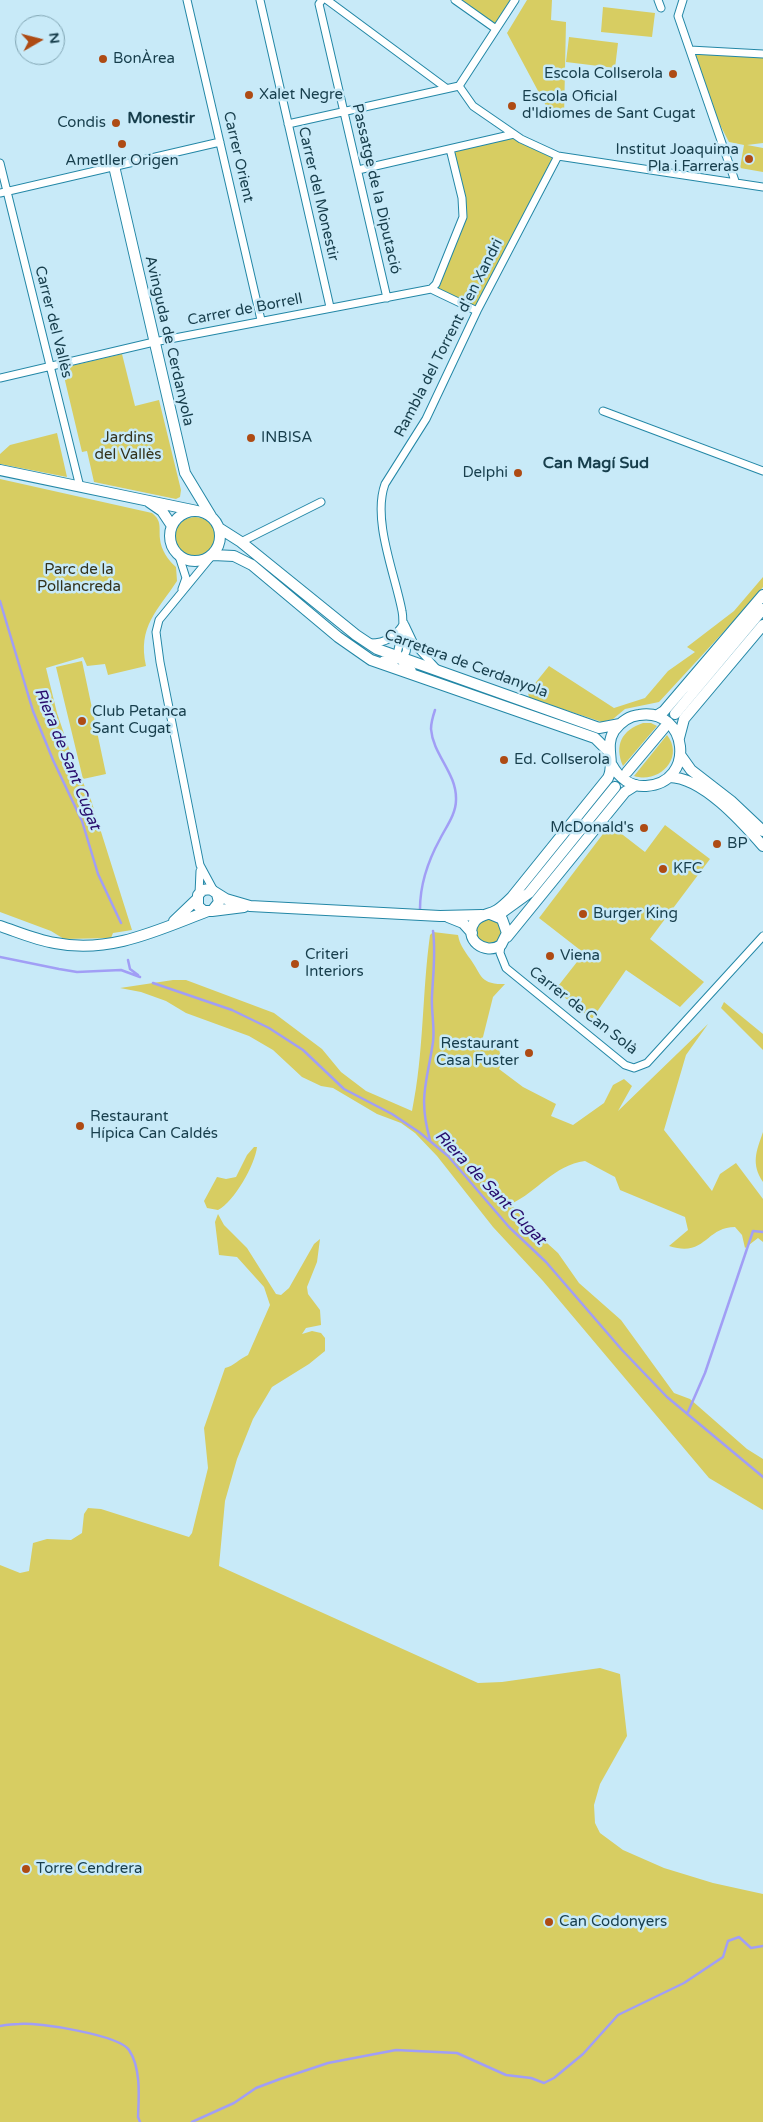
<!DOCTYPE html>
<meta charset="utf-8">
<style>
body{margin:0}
#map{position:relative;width:763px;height:2122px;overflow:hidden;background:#c8eaf8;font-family:"Varela Round",sans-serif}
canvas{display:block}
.north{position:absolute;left:15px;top:15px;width:50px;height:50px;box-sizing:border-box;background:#c8eaf8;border:1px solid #81a5b3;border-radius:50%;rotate:82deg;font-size:14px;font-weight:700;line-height:20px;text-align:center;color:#173e4c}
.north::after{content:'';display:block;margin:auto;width:18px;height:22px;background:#ae4b14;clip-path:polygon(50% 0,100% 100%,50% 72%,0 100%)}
</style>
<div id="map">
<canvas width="763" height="2122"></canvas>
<div class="north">N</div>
</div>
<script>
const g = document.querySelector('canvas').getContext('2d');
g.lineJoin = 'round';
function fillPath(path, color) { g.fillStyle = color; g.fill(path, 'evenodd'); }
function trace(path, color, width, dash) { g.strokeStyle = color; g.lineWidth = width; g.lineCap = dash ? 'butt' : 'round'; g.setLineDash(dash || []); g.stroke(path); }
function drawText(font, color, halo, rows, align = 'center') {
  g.font = font + ' "Varela Round",sans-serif'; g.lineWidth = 5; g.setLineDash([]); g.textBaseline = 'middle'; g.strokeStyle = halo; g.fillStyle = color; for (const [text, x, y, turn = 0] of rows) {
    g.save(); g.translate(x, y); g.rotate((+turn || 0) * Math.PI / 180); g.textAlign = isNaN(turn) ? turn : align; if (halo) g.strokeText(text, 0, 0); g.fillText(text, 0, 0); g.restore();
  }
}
const green = new Path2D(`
 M456 0H515L496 29Z
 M527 0H552L551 20 566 22 564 117H552L507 33Z
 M603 7 655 13 652 37 601 32Z
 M569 37 618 43 615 68 566 62Z
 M690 50 763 54V143L747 145 763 148V172L740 168 744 145 729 142 707 100Z
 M514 134 558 156 477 311 431 289 463 217 450 149Z
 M122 354 135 406 159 400 181 490 180 497 176 499 94 482 87 451 82 452 62 368Z
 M57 433 67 477 0 464V454L10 445Z
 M0 479 152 513C162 521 159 527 160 539 161 550 168 560 176 567L177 581C158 610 137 627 146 666L108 675 105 664 87 666 83 657 46 668 57 713 74 763 91 800 132 930 113 933 111 938 64 939 51 931 0 912Z
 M175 537a20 20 0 1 1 40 0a20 20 0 1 1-40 0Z
 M763 577V587L752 601 659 702 625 709 613 719 602 722 529 698 528 692 549 666 614 708 645 698 668 671 695 652 687 647 734 611Z
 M82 661 106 774 83 779 56 667Z
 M643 723H651L657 726 623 766C614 745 622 730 643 723Z
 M667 735C685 758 659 784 634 776Z
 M665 825 710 859 650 939 704 982 680 1007 626 970 592 1019 555 990 584 953 539 918 606 830 611 831 614 828 645 852Z
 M476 932a13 13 0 1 1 26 0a13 13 0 1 1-26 0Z
 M433 932 458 935C460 945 463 948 468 956 482 973 478 985 505 984L493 997 481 1045 499 1049 502 1063 499 1069 523 1087 556 1104 551 1116 573 1125 604 1103 613 1085 624 1079 632 1086 618 1111 708 1024 686 1055 664 1130 712 1191 720 1174 736 1163 763 1199V1242L758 1238 745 1248 742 1235 735 1227C705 1227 706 1258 669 1246L688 1230 685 1217 620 1190 615 1177 585 1161C554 1165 537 1192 511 1204L537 1234 558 1253 579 1283 621 1320 674 1393 690 1399 747 1449 763 1459V1510L709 1478 543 1281 493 1227 437 1156 415 1133 401 1123 377 1114 333 1088 321 1086 302 1077 273 1050 249 1036 186 1013 166 1001 141 992 120 988 173 980H186L274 1013 322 1049 341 1072 366 1091 412 1111C424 1053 422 993 430 935Z
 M724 1002 763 1034V1050L721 1008Z
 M763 1132V1182C751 1164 756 1152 763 1132Z
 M254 1147H257C255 1165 234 1202 218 1210L207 1208 204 1201 217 1177 226 1179 236 1177 247 1155Z
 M218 1214 224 1225 247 1248 276 1294 281 1295 289 1288 314 1244 320 1239 317 1262 307 1287 308 1294 320 1310 321 1325 306 1328 302 1334 312 1331 321 1333 325 1338V1351L309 1364 272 1387 253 1419 237 1459 225 1501 219 1566 478 1683 502 1682 600 1668 620 1674 627 1736 600 1784 594 1805 595 1823 600 1833 623 1850 664 1868 713 1883 763 1894V2122H0V1565L20 1573 29 1571 33 1543 47 1539 71 1540 82 1533 84 1514 88 1508 101 1509 189 1537 192 1533 208 1468 204 1428 225 1368C234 1366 239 1359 248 1355L270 1305 264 1287 237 1257 219 1255 215 1222Z`);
const stream = new Path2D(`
 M0 601 33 711 53 760 82 821 98 874 121 923
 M420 909C420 883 428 861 440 839 446 827 456 814 456 800 457 773 433 755 431 729 431 723 433 716 435 710
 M0 957 59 969 77 972 121 970 140 977
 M128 960 130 969 138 975
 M153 983 232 1010 269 1028 303 1050 344 1089 392 1114 419 1132 448 1156 509 1227 546 1262 622 1350 667 1397 763 1477
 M430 1140C418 1097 427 1083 433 1042 435 1027 431 1011 432 996 433 974 436 953 433 931
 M688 1412 705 1373 753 1231 763 1232
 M0 2026C6 2025 13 2024 19 2024 38 2022 119 2035 129 2050 141 2068 139 2096 138 2117L140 2122
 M192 2122 234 2103 256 2088 280 2079 328 2063 396 2050 457 2053 506 2075 531 2078 544 2083 554 2078 583 2054 618 2015 684 1983 723 1957 728 1941 739 1937 751 1948 763 1946`);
const street = new Path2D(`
 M187 0 261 320
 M260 0 330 307
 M322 0 319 4 387 298
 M327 0 446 88
 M455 0 496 29
 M658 0 661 8
 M683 0 678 16 735 181
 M690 50 763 54
 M459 86 473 106 521 139 558 156 763 187
 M459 86 515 0
 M288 124 459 86
 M0 163 80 487
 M358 170 514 134
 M0 193 220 142
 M431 289 477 311
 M0 378 154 342 431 289 436 284 463 217 462 198 450 149
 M603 411 763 471
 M241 542 321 502
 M179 556 186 578 182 589
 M210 558 159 620 156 632 160 662 200 865 214 891
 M405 625 414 644 436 668
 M403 639 400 641 397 654 404 666 412 670
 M368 643C384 644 396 637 404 623
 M383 660C391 662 402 662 406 652 408 647 404 643 403 638 402 629 404 620 402 611 395 574 372 520 385 484L426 419 477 311 558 156
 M199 894 200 871
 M501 945 500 953 506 968 625 1065 634 1068 647 1063 763 936`);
const secondary = new Path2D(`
 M114 166 185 473 211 516
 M0 470 197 511
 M149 502 162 511 172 526
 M170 536a25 25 0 1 1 50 0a25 25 0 1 1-50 0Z
 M219 528 241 542 356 635 377 649 599 728 620 724
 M213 555 234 556 252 565 338 637 371 660 595 738 609 752
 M675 714 763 609
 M656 716 664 711 763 595
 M679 738 684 719 763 625
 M681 756 691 770 731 801 763 831
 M627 772 664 728
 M669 777C702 777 742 822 763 846
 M217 894 219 902 212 911H204L198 906V895L203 890 210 889 226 899 250 906 440 916 482 915
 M212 911 244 907
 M490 914 502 919 507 933 501 945C485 956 462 939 475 921 481 914 489 915 497 910 502 907 507 902 512 897L608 778C616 763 604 747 614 731 620 723 629 716 639 715 688 707 697 783 646 786 631 787 619 778 612 765
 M500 914 529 893 615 787
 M448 917 463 923 472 933
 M174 921 197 899
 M0 926C18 932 36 940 55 943 110 954 158 930 208 911
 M507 937 625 792 636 785`);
const markers = [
 [103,59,5,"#ae4b14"],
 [673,74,5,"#ae4b14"],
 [249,95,5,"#ae4b14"],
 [512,106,5,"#ae4b14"],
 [116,123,5,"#ae4b14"],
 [122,144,5,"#ae4b14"],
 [749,159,5,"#ae4b14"],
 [251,438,5,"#ae4b14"],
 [518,473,5,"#ae4b14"],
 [82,721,5,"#ae4b14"],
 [504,760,5,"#ae4b14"],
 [644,828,5,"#ae4b14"],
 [717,844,5,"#ae4b14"],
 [663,869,5,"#ae4b14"],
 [583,914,5,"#ae4b14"],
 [550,956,5,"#ae4b14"],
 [295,964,5,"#ae4b14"],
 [529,1053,5,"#ae4b14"],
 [80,1126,5,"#ae4b14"],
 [26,1869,5,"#ae4b14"],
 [549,1922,5,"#ae4b14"]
];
const poiNames = [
 ["BonÀrea",113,59],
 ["Escola Collserola",663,74,"right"],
 ["Xalet Negre",259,95],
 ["Escola Oficial",522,97],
 ["d'Idiomes de Sant Cugat",522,114],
 ["Condis",106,123,"right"],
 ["Institut Joaquima",739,150,"right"],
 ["Pla i Farreras",739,167,"right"],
 ["Ametller Origen",122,161,"center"],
 ["INBISA",261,438],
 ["Delphi",508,473,"right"],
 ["Club Petanca",92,712],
 ["Sant Cugat",92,729],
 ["Ed. Collserola",514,760],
 ["McDonald's",634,828,"right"],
 ["BP",727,844],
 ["KFC",673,869],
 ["Burger King",593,914],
 ["Criteri",305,955],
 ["Interiors",305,972],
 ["Viena",560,956],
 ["Restaurant",519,1044,"right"],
 ["Casa Fuster",519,1061,"right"],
 ["Restaurant",90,1117],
 ["Hípica Can Caldés",90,1134],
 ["Torre Cendrera",36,1869],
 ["Can Codonyers",559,1922]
];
const streetNames = [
 ["Carrer Orient",238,157,77],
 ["Passatge de la Diputació",376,189,77],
 ["Carrer del Monestir",318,194,77],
 ["Carrer de Borrell",245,310,-11],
 ["Carrer del Vallès",53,322,76],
 ["Rambla del Torrent d'en Xandri",449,338,-63],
 ["Avinguda de Cerdanyola",169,341,77],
 ["Carretera de Cerdanyola",466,664,20],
 ["Carrer de Can Solà",583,1011,38]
];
const parkNames = [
 ["Jardins",128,438],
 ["del Vallès",128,455],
 ["Parc de la",79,570],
 ["Pollancreda",79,587]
];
const neighbourhoodNames = [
 ["Monestir",161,119],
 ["Can Magí Sud",596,464]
];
const waterNames = [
 ["Riera de Sant Cugat",67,759,68],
 ["Riera de Sant Cugat",490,1188,46]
];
fillPath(green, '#d7cd62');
trace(stream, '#a19ef5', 2.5);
trace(street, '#2387a6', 9);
trace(secondary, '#2387a6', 12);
trace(street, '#fff', 7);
trace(secondary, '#fff', 10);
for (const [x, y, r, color] of markers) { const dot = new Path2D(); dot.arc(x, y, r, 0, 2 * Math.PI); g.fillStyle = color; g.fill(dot); trace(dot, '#c8eaf8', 2); }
drawText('15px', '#173e4c', '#c8eaf8', poiNames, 'left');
drawText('15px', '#173e4c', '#c8eaf8', streetNames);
drawText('15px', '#33321b', '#c8eaf8', parkNames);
drawText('bold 16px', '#173e4c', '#c8eaf8', neighbourhoodNames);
drawText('italic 16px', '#280d6d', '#c8eaf8', waterNames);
</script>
